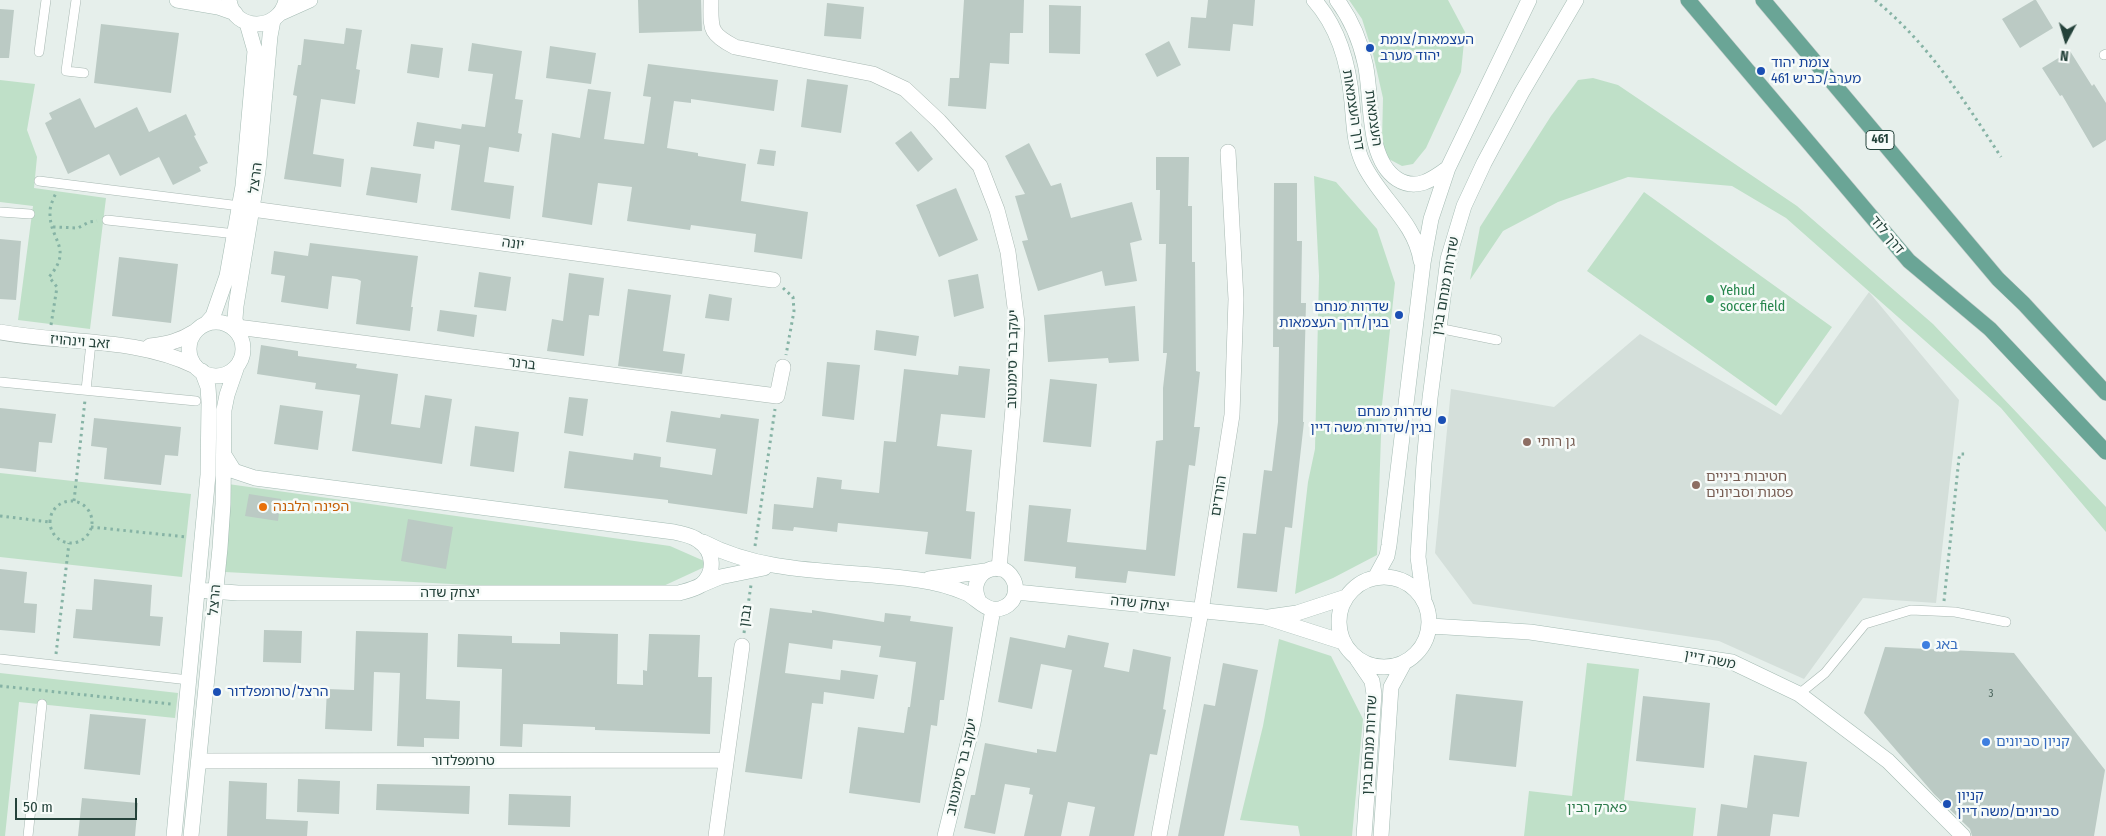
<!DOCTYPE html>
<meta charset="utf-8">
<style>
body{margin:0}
#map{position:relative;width:2106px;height:836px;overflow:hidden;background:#e6efeb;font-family:"Fira Sans Condensed",sans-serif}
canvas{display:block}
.north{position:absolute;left:2041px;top:15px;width:50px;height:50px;-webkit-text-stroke:4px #f7fbf9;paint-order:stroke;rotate:186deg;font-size:14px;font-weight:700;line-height:20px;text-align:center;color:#24423a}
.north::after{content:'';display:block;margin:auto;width:18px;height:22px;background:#24423a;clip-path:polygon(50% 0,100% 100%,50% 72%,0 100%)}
.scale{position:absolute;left:15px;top:798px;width:122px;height:22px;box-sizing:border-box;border:2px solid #24423a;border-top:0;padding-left:6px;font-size:15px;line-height:18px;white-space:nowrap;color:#24423a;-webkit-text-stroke:4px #f7fbf9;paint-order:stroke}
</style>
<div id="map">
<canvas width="2106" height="836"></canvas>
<div class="north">N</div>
<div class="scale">50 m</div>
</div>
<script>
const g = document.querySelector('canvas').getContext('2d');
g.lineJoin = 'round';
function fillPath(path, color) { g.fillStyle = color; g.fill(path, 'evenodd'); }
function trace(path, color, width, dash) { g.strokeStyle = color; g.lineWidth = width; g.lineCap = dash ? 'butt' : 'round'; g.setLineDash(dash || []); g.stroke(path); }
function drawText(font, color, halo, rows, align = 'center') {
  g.font = font + ' "Fira Sans Condensed","Noto Sans Hebrew",sans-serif'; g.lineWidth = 5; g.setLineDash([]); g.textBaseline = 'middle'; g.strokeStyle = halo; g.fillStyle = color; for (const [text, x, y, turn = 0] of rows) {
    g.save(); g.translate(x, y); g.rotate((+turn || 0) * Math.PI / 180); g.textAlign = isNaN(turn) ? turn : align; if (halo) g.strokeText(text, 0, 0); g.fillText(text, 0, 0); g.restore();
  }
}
const built = new Path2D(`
 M1869 292 1959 400 1936 603 1863 598 1804 679 1719 641 1473 604 1435 553 1451 389 1554 407 1640 334 1781 415Z`);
const green = new Path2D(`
 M1349 0H1448L1465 32 1461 72 1426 148 1413 164 1402 166 1387 158 1382 141 1383 98 1373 54 1362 19Z
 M1593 78 1618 85 1797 206 1933 324 2106 507V532L2001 408 1786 218 1732 186 1628 177 1558 202 1503 231 1470 280 1480 227 1551 116 1578 80Z
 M0 80 35 84 27 130 37 157 34 188 106 198 90 329 18 320 33 206 0 202Z
 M1314 176 1336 182 1377 229 1395 283 1382 405 1377 555 1333 578 1295 594 1308 482 1315 449 1319 276Z
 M1644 192 1832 327 1776 406 1587 271Z
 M0 473 191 494 182 577 0 557Z
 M228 484 670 546 711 564 659 588 489 586 225 572Z
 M1279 639 1331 656 1363 719 1352 836H1300L1298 826 1240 820 1263 726Z
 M1587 663 1639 669 1624 800 1696 808 1693 836H1524L1529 791 1572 796Z
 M0 673 178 693 175 718 19 702 5 836H0Z`);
const building = new Path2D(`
 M638 0H701L702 31 639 33Z
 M964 0H1024L1023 33H1010L1009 64 990 63 986 109 948 106 950 78H959Z
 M1208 0H1255L1253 26 1233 24 1230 51 1188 48 1191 17 1206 18Z
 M2034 0H2036L2053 28 2020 48 2002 19Z
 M827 3 864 7 861 39 824 36Z
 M1049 5 1081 6 1080 54 1049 53Z
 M0 9 14 10 9 58H0Z
 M101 24 179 33 171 93 94 83Z
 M346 28 362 30 356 69 360 70 355 104 321 99 313 154 344 159 341 187 284 179 297 96 293 95 298 65H301L304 39 344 44Z
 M1169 41 1181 65 1157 77 1145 54Z
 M472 43 522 51 515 99 523 100 518 133 522 134 519 152 489 147 484 182 514 186 510 219 451 210 460 145 435 141 434 149 413 146 417 122 461 129 462 124 485 127 493 74 468 71Z
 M411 44 443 48 439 78 407 73Z
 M550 46 596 53 591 84 546 78Z
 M2070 51 2092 86 2094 84 2106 103V140L2093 148 2062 95 2060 96 2042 68Z
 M648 64 778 80 774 111 691 99V103L674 101 667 148 698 153V156L746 164 741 201 808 212 802 259 754 252 756 234 691 225 690 230 627 221 632 187 598 183 592 225 542 217 552 133 580 138 588 89 611 92 604 139 644 144 651 97 643 96Z
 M807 79 848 85 841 133 801 127Z
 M80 98 95 128 137 107 149 132 186 114 196 135 194 136 208 163 199 167 201 171 173 185 159 157 120 176 109 154 68 174 45 123 52 119 49 113Z
 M911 131 933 159 918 172 895 143Z
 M1029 143 1051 186 1061 183 1071 218 1132 202 1142 240 1130 243 1137 281 1105 286 1102 271 1038 291 1022 241 1028 240 1015 196 1025 194 1005 156Z
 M760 149 776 151 774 166 757 164Z
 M1156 157H1189L1188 206H1192V262H1195L1196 371 1200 372 1194 427H1200L1195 466 1189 465 1175 576 1128 571 1126 583 1075 578 1076 567 1024 561 1029 505 1071 509 1067 542 1146 550 1156 441 1163 440V388L1167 353H1163L1166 244H1159L1160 190H1156Z
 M371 167 421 174 417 203 366 195Z
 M1274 183H1297V241H1302L1301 303H1306L1303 422H1304L1292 528 1285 527 1277 592 1237 588 1243 533 1256 534 1264 470 1272 471 1278 422 1279 347H1273Z
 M956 188 978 240 939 257 916 205Z
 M0 239 21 241 16 300 0 299Z
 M310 243 418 256 411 307H413L410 331 356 324 361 281 357 279 332 276 328 309 281 302 285 276 271 274 274 251 308 256Z
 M119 257 178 264 171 323 112 316Z
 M479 272 511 277 506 311 474 307Z
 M569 273 604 278 599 316 589 315 584 356 547 351 552 319 563 321Z
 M978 274 984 308 954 317 948 280Z
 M628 289 671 295 663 351 685 354 682 374 618 366Z
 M709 294 732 298 729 321 705 318Z
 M1135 306 1139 361 1109 363 1108 358 1048 362 1044 315Z
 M440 310 477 315 474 337 437 331Z
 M876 330 919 336 916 356 874 350Z
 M261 345 298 351V356L357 364 356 368 398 374 391 424 420 428 425 395 452 399 442 464 352 451 360 395 315 389 316 383 257 374Z
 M827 362 860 365 854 420 822 416Z
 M959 366 990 369 985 418 941 414 937 446 972 450 966 511 975 512 971 559 925 554 928 532 838 523 837 532 794 527 793 531 772 529 774 504 813 508 817 477 842 480 841 489 879 493 884 441 896 442 904 369 958 375Z
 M1050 379 1097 384 1091 447 1043 442Z
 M569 397 588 399 583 436 564 433Z
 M280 405 323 411 318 450 274 444Z
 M0 408 56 414 52 443 39 442 36 472 0 468Z
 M671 411 720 418 721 414 759 419 747 514 668 503V500L564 488 569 451 633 460 634 453 661 457 660 467 712 475 716 449 666 442Z
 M94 418 181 427 178 456 165 455 161 485 104 479 107 448 91 446Z
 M475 426 519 432 514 472 470 466Z
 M249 494 281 499 278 521 245 516Z
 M408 519 453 527 446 569 401 561Z
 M0 569 27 572 24 603 37 604 35 633 0 630Z
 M94 579 152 585 150 616 163 617 160 646 73 638 76 609 92 610Z
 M770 608 812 613V610L884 622 885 613 911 616 910 621 953 627 944 700H940L937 726 931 725 920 803 849 793 858 727 904 733 908 707H910L916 662 879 657 881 646 833 640 832 649 789 643 785 673 840 680 841 670 878 675 874 699 824 692 823 704 812 703 802 779 745 772Z
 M264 630 302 631 301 663 263 662Z
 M356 631 428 633 426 699 460 701 459 739 424 738V747L397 746 400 673 374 672 372 731 325 729 327 689 354 690Z
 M560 632 618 634 617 684 643 685V670L647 671 649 634 700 635 698 677H712L710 734 595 730V727L523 724 522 747 500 746 502 669 457 667 458 634 512 636V643L560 644Z
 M1068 635 1109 643 1104 667 1129 672 1133 649 1171 657 1163 709 1166 710 1157 755 1150 754 1134 836H1089L1095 807 1068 802 1061 836H1024L1033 795 1029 794 1030 788 1005 784 995 834 964 828 971 795H975L985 743 1037 753V749L1056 752 1072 670 1041 664 1032 709 998 702 1010 637 1065 648Z
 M1885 647 2014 653 2105 770 2094 836H1972L1970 829 1934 794 1864 713Z
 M1223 663 1258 670 1224 836H1178L1204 704 1215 706Z
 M1456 694 1523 701 1516 767 1449 760Z
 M1643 696 1710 703 1704 768 1636 761Z
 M90 714 146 719 140 775 84 769Z
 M1754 755 1807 762 1799 817 1773 814 1770 836H1717L1721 804 1747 808Z
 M298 779 340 781 339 814 297 812Z
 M229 781 267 783 266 819 308 821 307 836H227Z
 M377 784 470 786 469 814 376 810Z
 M509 794 571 796 570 827 508 825Z
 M82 798 138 803 135 836H78Z`);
const path = new Path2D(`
 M1875 0C1929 44 1963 99 2001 157
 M53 227 78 228 89 222 97 221
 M783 288 793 297 794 311 786 355
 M51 325 57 287 49 277C74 248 49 240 50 212 50 206 53 199 56 193
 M74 501 85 400
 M50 522a21 21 0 1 1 42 0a21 21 0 1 1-42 0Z
 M0 516 50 522
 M91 527 187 537
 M755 546 775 409
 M1944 601 1959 458 1960 454H1966
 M744 633 751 585
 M56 654 69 543
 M0 686 171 704`);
const lane = new Path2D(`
 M76 0 66 71 84 73
 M39 52 46 0
 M2104 55 2106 54
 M39 181 240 206
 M0 212 30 214
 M107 220 236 234
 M1438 328 1497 340
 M0 382 196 401
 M86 390 91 343
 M0 659 189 680
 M1799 694 1825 673 1865 624 1911 610 1955 612 2006 622
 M28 836 42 704`);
const street = new Path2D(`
 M711 0C711 28 708 33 735 47L873 74 905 89 939 121 980 166 997 210 1008 252 1017 323 1013 408 999 569
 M252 209 773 280
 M237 327 777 396 783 367
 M0 332C65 344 135 337 195 366
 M150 346C167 344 180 341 194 332
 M199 761 726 760
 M716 836 742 646
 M1159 836 1201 611 1232 415 1236 299 1228 152`);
const secondary = new Path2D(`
 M177 0 218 7 235 13
 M229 0C234 33 280 31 286 0
 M1314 0C1339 28 1349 66 1352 102 1354 123 1354 144 1363 163 1379 198 1415 221 1421 261
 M1337 0C1351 19 1360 40 1365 63 1373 96 1365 158 1397 179 1416 191 1432 180 1448 168
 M281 13 310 0
 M189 349a27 27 0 1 1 54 0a27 27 0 1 1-54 0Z
 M206 324 213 316 227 276 243 186 255 51 247 23
 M239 335 235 319 236 306 258 171 270 36 273 20
 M703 542C769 577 847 569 919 580 934 582 952 587 966 593 975 597 982 607 992 609 1000 610 1007 607 1012 601 1016 595 1017 586 1013 579 1001 556 967 573 978 599
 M1339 622a45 45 0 1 1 90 0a45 45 0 1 1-90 0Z
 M1375 578 1387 556 1389 545 1423 263 1431 219 1448 168 1529 0
 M929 579 985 571
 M701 585 720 577 764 568
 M198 590 238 593H679C686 591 695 589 701 585 716 573 714 551 699 541 692 535 682 534 674 532L255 478 234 471 224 455
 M1016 592 1265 617 1343 642
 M1424 601 1418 557 1424 463 1430 398 1448 259 1464 206 1484 163 1522 92 1576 0
 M1269 617 1297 613 1346 597
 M1430 626 1530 632 1732 662 1799 694 1888 761 1963 836
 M1357 659 1372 681 1374 694 1364 836
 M174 836 208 475 209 402 208 387 202 371
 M191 836 220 548 223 504 224 410 227 395 237 366
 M945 836 973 723 993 609
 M1381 836 1391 687 1404 663`);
const primary = new Path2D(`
 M1688 0 1909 261 1990 329 2106 452
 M1763 0 1998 279 2024 304 2106 393`);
const markers = [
 [1370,48,5,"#1a4fb4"],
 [1761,71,5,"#1a4fb4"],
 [1710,299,5,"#2e9e5b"],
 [1399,315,5,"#1a4fb4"],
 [1442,420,5,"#1a4fb4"],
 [1527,442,5,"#8d6e63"],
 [1696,485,5,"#8d6e63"],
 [263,507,5,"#e8710a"],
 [1926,645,5,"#3f7fe0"],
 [217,692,5,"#1a4fb4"],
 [1986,742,5,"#3f7fe0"],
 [1947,804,5,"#1a4fb4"]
];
const numberNames = [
 ["3",1991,694]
];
const shields = [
 [1880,140,28]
];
const shieldNames = [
 ["461",1880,140]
];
const transitNames = [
 ["העצמאות/צומת",1380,40],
 ["יהוד מערב",1380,56],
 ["צומת יהוד",1771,63],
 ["מערב/כביש 461",1771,79],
 ["שדרות מנחם",1389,307,"right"],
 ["בגין/דרך העצמאות",1389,323,"right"],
 ["שדרות מנחם",1432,412,"right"],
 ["בגין/שדרות משה דיין",1432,428,"right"],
 ["הרצל/טרומפלדור",227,692],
 ["קניון",1957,796],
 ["סביונים/משה דיין",1957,812]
];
const streetNames = [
 ["דרך העצמאות",1353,110,81],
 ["העצמאות",1373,118,82],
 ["הרצל",256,178,-83],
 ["דרך לוד",1887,235,50],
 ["יונה",513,244,8],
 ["שדרות מנחם בגין",1446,286,-80],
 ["זאב וינהויז",80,342,5],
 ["יעקב בר סימנטוב",1013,359,-89],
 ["ברנר",522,364,7],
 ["הורדים",1219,496,-81],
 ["יצחק שדה",450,593],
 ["הרצל",215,600,-85],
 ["יצחק שדה",1140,604,6],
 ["נבון",746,616,-82],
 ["משה דיין",1710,660,11],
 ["שדרות מנחם בגין",1370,745,-87],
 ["טרומפלדור",463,761],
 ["יעקב בר סימנטוב",962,767,-77]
];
const leisureNames = [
 ["Yehud",1720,291],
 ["soccer field",1720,307]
];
const educationNames = [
 ["גן רותי",1537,442],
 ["חטיבות ביניים",1706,477],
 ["פסגות וסביונים",1706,493]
];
const foodNames = [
 ["הפינה הלבנה",273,507]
];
const shopNames = [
 ["באג",1936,645],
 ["קניון סביונים",1996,742]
];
const parkNames = [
 ["פארק רבין",1597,808]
];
fillPath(built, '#d4dfda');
fillPath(green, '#bfe0c8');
fillPath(building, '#bbcac4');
trace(lane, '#a8b8b2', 10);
trace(street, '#a8b8b2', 16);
trace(secondary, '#a4bbb3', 16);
trace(primary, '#c2cac8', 16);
trace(path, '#86b3a5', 3, [2.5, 4]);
trace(lane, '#fff', 9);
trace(street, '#fff', 15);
trace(secondary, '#fff', 15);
trace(primary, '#6aa596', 15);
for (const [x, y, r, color] of markers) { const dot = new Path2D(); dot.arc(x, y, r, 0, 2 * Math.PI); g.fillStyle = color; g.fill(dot); trace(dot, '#f7fbf9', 2); }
drawText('11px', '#4a645c', null, numberNames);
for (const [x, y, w] of shields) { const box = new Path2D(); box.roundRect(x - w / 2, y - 9.5, w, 19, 4); g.fillStyle = '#f7fbf9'; g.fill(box); trace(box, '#24423a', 1); }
drawText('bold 12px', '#24423a', null, shieldNames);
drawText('14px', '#164399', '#f7fbf9', transitNames, 'left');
drawText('14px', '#24423a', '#f7fbf9', streetNames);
drawText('14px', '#27864d', '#f7fbf9', leisureNames, 'left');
drawText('14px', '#785e54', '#f7fbf9', educationNames, 'left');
drawText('14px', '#c56008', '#f7fbf9', foodNames, 'left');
drawText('14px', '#366cbe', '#f7fbf9', shopNames, 'left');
drawText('14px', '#2d7a4b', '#f7fbf9', parkNames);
</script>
